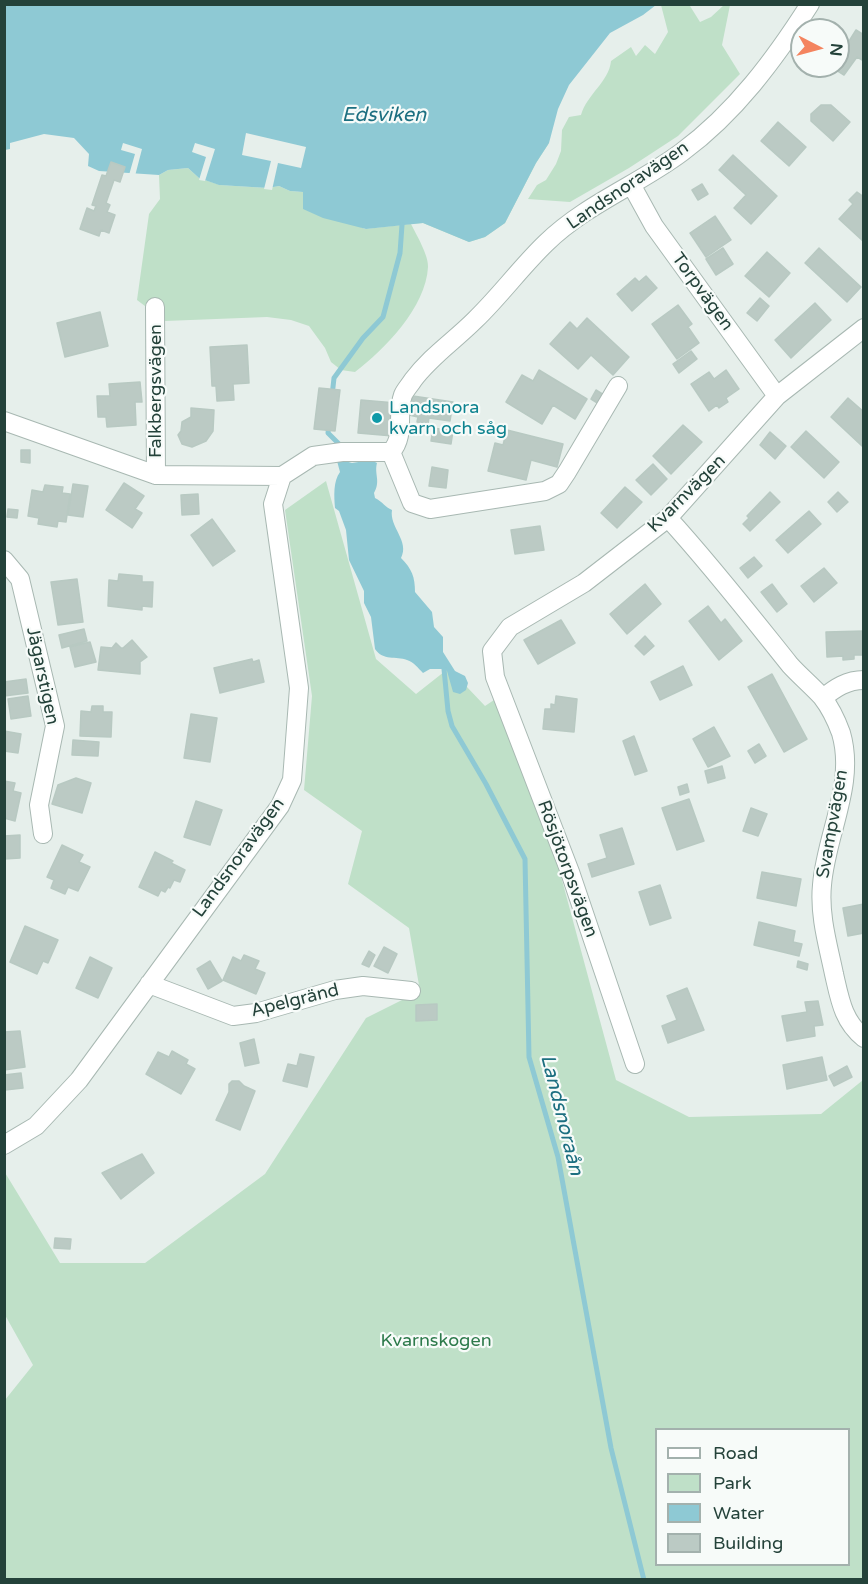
<!DOCTYPE html>
<meta charset="utf-8">
<style>
body{margin:0}
#map{position:relative;width:868px;height:1584px;overflow:hidden;background:#e6efeb;font-family:"Varela Round",sans-serif}
canvas{display:block}
.frame{position:absolute;inset:0;border:6px solid #24423a;pointer-events:none}
.legend{position:absolute;left:655px;top:1428px;width:195px;height:138px;box-sizing:border-box;background:#f7fbf9;border:2px solid #a3b1ad;margin:0;padding:8px 10px;list-style:none;font-size:18px;color:#24423a}
.legend li{display:flex;align-items:center;gap:12px;height:30px}
.legend b{width:30px;border:2px solid #a3b1ad}
.north{position:absolute;left:790px;top:18px;width:60px;height:60px;box-sizing:border-box;background:#f7fbf9;border:2px solid #a3b1ad;border-radius:50%;rotate:96deg;font-size:16px;font-weight:700;line-height:24px;text-align:center;color:#24423a}
.north::after{content:'';display:block;margin:auto;width:21px;height:27px;background:#f4845f;clip-path:polygon(50% 0,100% 100%,50% 72%,0 100%)}
</style>
<div id="map">
<canvas width="868" height="1584"></canvas>
<div class="frame"></div>
<ul class="legend">
<li><b style="height:8px;background:#fff"></b>Road</li>
<li><b style="height:16px;background:#bfe0c8"></b>Park</li>
<li><b style="height:16px;background:#8ec9d4"></b>Water</li>
<li><b style="height:16px;background:#bbcac4"></b>Building</li>
</ul>
<div class="north">N</div>
</div>
<script>
const g = document.querySelector('canvas').getContext('2d');
g.lineJoin = 'round';
function fillPath(path, color) { g.fillStyle = color; g.fill(path, 'evenodd'); }
function trace(path, color, width, dash) { g.strokeStyle = color; g.lineWidth = width; g.lineCap = dash ? 'butt' : 'round'; g.setLineDash(dash || []); g.stroke(path); }
function drawText(font, color, halo, rows, align = 'center') {
  g.font = font + ' "Varela Round",sans-serif'; g.lineWidth = 4.5; g.setLineDash([]); g.textBaseline = 'middle'; g.strokeStyle = halo; g.fillStyle = color; for (const [text, x, y, turn = 0] of rows) {
    g.save(); g.translate(x, y); g.rotate((+turn || 0) * Math.PI / 180); g.textAlign = isNaN(turn) ? turn : align; if (halo) g.strokeText(text, 0, 0); g.fillText(text, 0, 0); g.restore();
  }
}
const green = new Path2D(`
 M661 5 690 6 700 22 711 17 724 5H730L722 45 740 74 678 136 629 168 570 202 528 199 537 185 546 180 556 164 561 151 562 130 569 117 581 115C587 94 609 82 611 61L631 47 636 56 645 45 655 54 668 32Z
 M549 143 536 163 505 223 485 237 469 242 423 223 411 224C416 234 429 256 428 267 426 307 385 349 355 372L341 370 331 362 325 348 309 326 291 320 267 317 165 321 137 300 149 214 160 199 159 175 168 170 188 168 199 178 220 185 268 188 279 186 290 191 303 192 304 200 365 229 410 224Z
 M326 481 376 659 416 694 449 668 485 706 497 698 539 795 616 1080 689 1117 821 1114 863 1080V1579H5V1400L33 1365 5 1315 4 1171 60 1263H145L265 1174 366 1018 420 991 409 928 348 884 362 831 304 790 312 696 285 510ZM656 1430H848V1564H656Z`);
const water = new Path2D(`
 M5 5H656L643 15 610 33 569 85 558 109 549 143 536 163 505 223 485 237 469 242 423 223 366 229 323 218 303 209V192L290 191 279 186 268 188 219 185 199 178 188 168 168 170 159 175 99 171 88 166 89 154 74 138 44 134 10 143V149L5 150Z
 M371 460 377 463C374 474 381 481 374 493L375 498C383 502 385 507 392 510 389 527 410 541 401 558 412 569 415 577 415 592L432 612 434 627 443 637V652L455 671 465 676 468 683 466 690 460 694 453 692 447 671 444 669H430L423 673C418 668 414 662 407 660 396 656 383 661 375 649L371 617 364 603V591L349 560 346 530 339 511 335 508C334 497 333 481 340 472L337 461H345L352 463Z`);
const pier = new Path2D(`
 M246 133 306 147 301 168 278 163 272 190 264 189 271 161 242 155Z
 M123 143 142 149 135 176 129 175 135 154 121 150Z
 M195 143 215 149 205 181 199 180 206 157 192 152Z`);
const stream = new Path2D(`
 M332 396 334 378 363 338 383 317 400 253 402 225
 M329 423 328 433 342 447
 M444 669 448 711 452 726 486 784 525 859 529 1057 558 1157 611 1448 644 1580`);
const building = new Path2D(`
 M856 30 864 35V61L857 57 844 75 830 66H838V41L846 46Z
 M821 105H831L850 122 833 141 811 121V114Z
 M778 122 806 147 789 166 761 141Z
 M733 155 777 196 751 224 734 208 746 195 719 170Z
 M111 162 125 167 120 182 114 180 106 203 110 205 107 212 115 215 109 233 101 230 99 236 80 229 87 208 94 211 96 206 92 205 102 175 106 176Z
 M702 184 708 194 698 200 692 190Z
 M857 192 864 197V242L839 219 853 204 849 200Z
 M715 216 731 240 706 257 690 233Z
 M723 248 733 264 716 275 706 259Z
 M819 248 861 287 847 302 805 263Z
 M767 252 790 273 769 297 745 276Z
 M646 276 657 288 632 311 617 294 635 278 639 282Z
 M760 298 769 306 757 321 747 313Z
 M815 303 831 320 791 358 775 340Z
 M678 305 692 324 688 327 699 343 677 359 652 324Z
 M100 312 108 346 65 357 57 323Z
 M587 318 629 357 613 375 591 355 578 369 550 344 570 322 577 329Z
 M247 345 249 383 233 384 234 400 217 401 216 386H212L210 347Z
 M691 351 697 359 679 373 673 364Z
 M539 370 587 399 575 419 553 405 542 424 506 402 522 375 533 381Z
 M726 370 739 389 726 398 728 402 719 408 717 405 709 411 691 384 709 372 714 379Z
 M140 382 142 402H135L136 425 107 427 106 417H98L97 396H110L109 384Z
 M319 388 340 390 335 431 314 429Z
 M596 390 604 395 599 404 591 399Z
 M413 396 453 402 450 421 429 418 428 424 417 422 418 417 409 415Z
 M848 398 864 412 862 446 831 417Z
 M361 400 396 403 393 436 358 433Z
 M191 408 214 410 213 431 206 441 192 447 182 444 178 435 181 431 182 422 191 417Z
 M683 425 702 442 671 474 653 456Z
 M433 428 453 431 451 444 431 441Z
 M507 430 563 444 557 467 531 460 526 480 488 471 495 443 503 445Z
 M806 431 839 462 824 478 791 447Z
 M770 432 786 446 775 459 760 445Z
 M21 450H30V463L21 462Z
 M653 464 667 479 651 495 636 480Z
 M432 467 448 470 446 488 429 486Z
 M124 483 144 496 135 509 142 513 132 528 106 510Z
 M73 484 88 486 83 517 68 515Z
 M45 485 63 487 62 493 70 494 66 522 58 521 57 527 38 524 39 518 28 516 32 490 43 492Z
 M625 487 642 502 617 528 601 513Z
 M770 492 780 502 750 531 743 524 749 518 747 516Z
 M838 492 848 502 837 512 828 502Z
 M198 494 199 514 182 515 181 495Z
 M8 509 18 510 17 518 7 517Z
 M809 511 821 524 788 553 776 540Z
 M212 519 235 551 213 566 191 535Z
 M540 526 544 550 515 554 511 530Z
 M754 557 762 566 748 578 740 568Z
 M824 568 837 583 814 602 801 586Z
 M119 574 142 576V582H153L152 607 142 606V610L108 606 109 580 118 581Z
 M77 579 83 622 58 625 51 582Z
 M645 584 661 604 627 634 610 614Z
 M772 584 787 604 777 612 761 592Z
 M708 606 721 623 725 619 742 641 719 660 689 621Z
 M561 620 575 643 538 664 524 640Z
 M84 629 87 641 62 648 59 635Z
 M864 631V655H854V659L843 660V656L827 657 826 632Z
 M645 636 654 646 644 655 635 646Z
 M132 640 147 657 140 662V674L98 670 101 647 112 648 116 643 121 648H123Z
 M90 642 96 662 75 667 70 647Z
 M252 659 253 662 259 660 264 682 220 693 214 668Z
 M683 666 692 685 660 700 651 682Z
 M772 674 807 739 784 752 748 687Z
 M26 679 28 693 4 696V682Z
 M28 696 31 716 11 719 8 699Z
 M556 696 577 699 574 732 543 729 545 709H551V704L555 705Z
 M92 706H103V712H112L111 737 80 736 81 711 91 712Z
 M191 714 217 718 210 762 184 758Z
 M714 727 730 756 708 767 693 739Z
 M4 731 21 734 18 753 4 751Z
 M634 736 647 771 635 775 623 741Z
 M73 740 99 742 98 756 72 755Z
 M759 744 766 756 755 763 748 751Z
 M722 766 725 778 708 783 705 771Z
 M76 778 91 783 82 813 52 804 58 785Z
 M4 781 15 783 13 791 21 793 15 821 4 818Z
 M687 784 689 792 680 795 678 787Z
 M689 799 704 841 677 850 662 808Z
 M196 801 222 810 210 845 184 837Z
 M751 808 767 814 758 836 743 831Z
 M622 828 634 864 592 877 588 864 607 858 600 835Z
 M20 835V858L4 859V836Z
 M62 845 83 855 79 862 90 867 78 891 68 887 65 894 51 888 54 880 47 877Z
 M155 852 173 861 171 863 185 870 180 882 174 880 170 888 168 887 165 892 161 890 158 896 139 887Z
 M762 872 801 879 796 906 757 898Z
 M660 885 671 918 650 925 639 892Z
 M864 904V933L848 936 843 908Z
 M759 922 795 931 793 942 802 944 799 956 754 945Z
 M25 926 58 940 48 963 43 961 37 974 10 962Z
 M384 947 397 954 388 973 374 966Z
 M369 951 375 955 369 967 362 964Z
 M244 955 259 961 255 969 265 973 256 994 223 980 233 957 241 961Z
 M90 957 112 968 98 998 76 988Z
 M210 961 222 981 208 989 197 969Z
 M798 961 808 964 807 970 797 967Z
 M687 988 704 1030 668 1043 662 1026 677 1020 667 996Z
 M818 1001 823 1025 814 1026 815 1036 787 1041 782 1016 807 1012 805 1002Z
 M437 1004V1020L416 1021V1005Z
 M20 1031 25 1067 4 1070V1032Z
 M254 1039 259 1063 245 1066 240 1043Z
 M172 1051 188 1060 186 1064 195 1069 181 1094 146 1074 158 1052 169 1057Z
 M300 1054 314 1057 307 1087 283 1081 288 1064 297 1066Z
 M822 1057 827 1080 787 1089 783 1065Z
 M847 1066 852 1077 834 1086 829 1076Z
 M21 1073 23 1088 5 1090 4 1075Z
 M232 1081H239L244 1086 255 1091 240 1130 216 1120 229 1092V1084Z
 M142 1154 154 1173 121 1199 102 1173Z
 M55 1238 71 1239 70 1249 54 1248Z`);
const street = new Path2D(`
 M632 186 654 226 777 396
 M155 307 156 475
 M4 421 156 475 282 476
 M391 452 412 503 430 509 545 491 559 484 567 472 618 386
 M668 518C711 565 750 615 790 665 800 676 812 686 822 697 829 706 837 722 841 733 856 784 826 834 822 885 819 915 828 945 834 974 840 1000 843 1021 864 1038
 M4 560 20 579 55 726 39 805 43 834
 M823 698C835 688 847 680 864 680
 M149 984 233 1016 256 1013 335 990 363 986 411 991
 M635 1064 570 872 495 677 492 651 510 627 584 583 668 518 777 396 864 328
 M4 1145 36 1126 79 1080 280 806 292 780 299 688 273 504 282 476 313 456 342 452H391C406 435 396 414 403 395 405 390 410 385 413 380 431 356 454 341 475 320 500 296 521 267 546 243 586 204 638 185 682 152 735 113 775 59 810 4`);
const markers = [
 [377,418,6,"#0f9aa8"]
];
const streetNames = [
 ["Landsnoravägen",628,186,-34],
 ["Torpvägen",702,292,54],
 ["Falkbergsvägen",156,391,-90],
 ["Kvarnvägen",687,494,-45],
 ["Jägarstigen",42,676,78],
 ["Svampvägen",833,824,-80],
 ["Landsnoravägen",239,858,-54],
 ["Rösjötorpsvägen",567,869,70],
 ["Apelgränd",295,1001,-14]
];
const cultureNames = [
 ["Landsnora",389,408],
 ["kvarn och såg",389,429]
];
const parkNames = [
 ["Kvarnskogen",436,1341]
];
const waterNames = [
 ["Edsviken",384,116],
 ["Landsnoraån",561,1115,76]
];
fillPath(green, '#bfe0c8');
fillPath(water, '#8ec9d4');
fillPath(pier, '#e6efeb');
trace(stream, '#8ec9d4', 5);
fillPath(building, '#bbcac4');
trace(building, '#b8c9c2', 1.5);
trace(street, '#a8b8b2', 20);
trace(street, '#fff', 18);
for (const [x, y, r, color] of markers) { const dot = new Path2D(); dot.arc(x, y, r, 0, 2 * Math.PI); g.fillStyle = color; g.fill(dot); trace(dot, '#f7fbf9', 2); }
drawText('18px', '#24423a', '#f7fbf9', streetNames);
drawText('18px', '#0d838f', '#f7fbf9', cultureNames, 'left');
drawText('18px', '#2d7a4b', '#f7fbf9', parkNames);
drawText('italic 20px', '#1c6f80', '#f7fbf9', waterNames);
</script>
